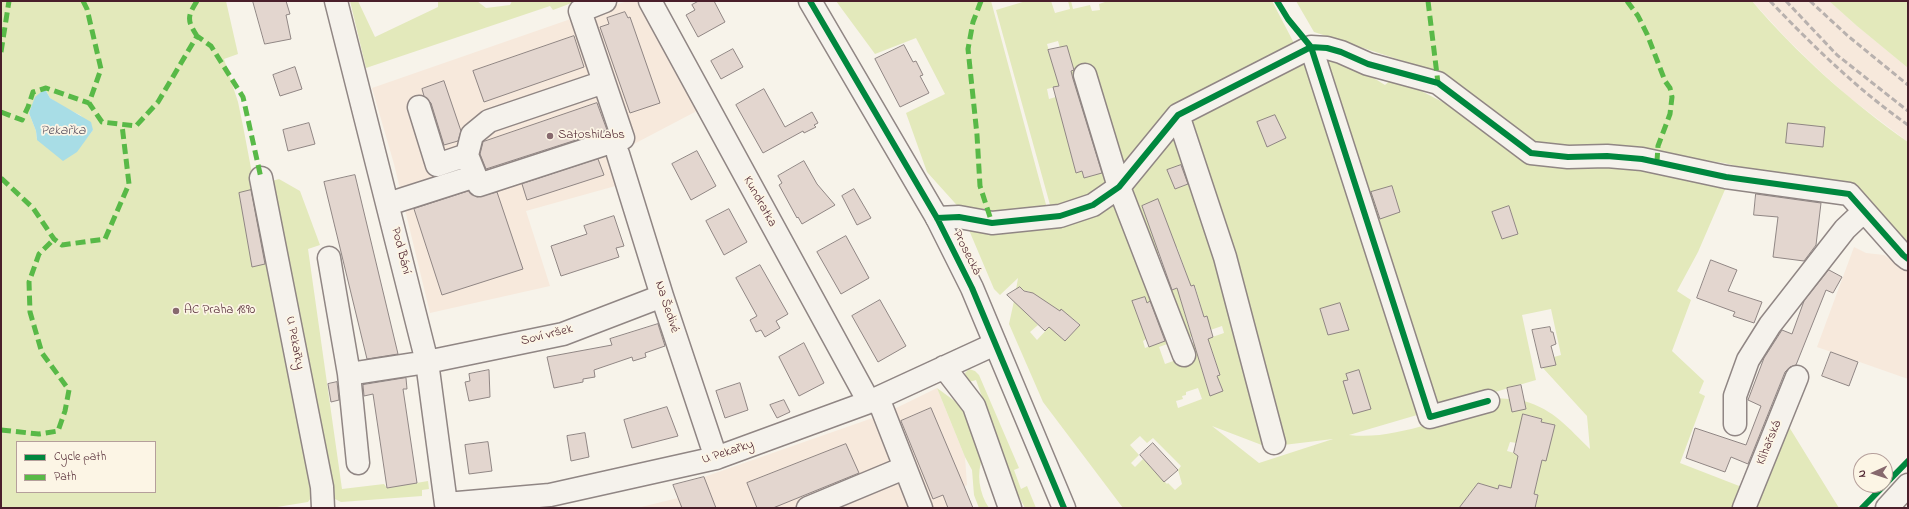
<!DOCTYPE html>
<meta charset="utf-8">
<style>
body{margin:0}
#map{position:relative;width:1909px;height:509px;overflow:hidden;background:#f7f3ea;font-family:"Indie Flower",sans-serif}
canvas{display:block}
.frame{position:absolute;inset:0;border:2px solid #4a1f2b;pointer-events:none}
.legend{position:absolute;left:16px;top:441px;width:140px;height:52px;box-sizing:border-box;background:#fcf5e5;border:1px solid #b59f9b;margin:0;padding:5px 7px;list-style:none;font-size:12px;color:#4a1f2b}
.legend li{display:flex;align-items:center;gap:8px;height:20px}
.legend b{width:20px;border:1px solid #b59f9b}
.north{position:absolute;left:1853px;top:453px;width:40px;height:40px;box-sizing:border-box;background:#fcf5e5;border:1px solid #b59f9b;border-radius:50%;rotate:267deg;font-size:11px;font-weight:700;line-height:16px;text-align:center;color:#4a1f2b}
.north::after{content:'';display:block;margin:auto;width:14px;height:18px;background:#87696e;clip-path:polygon(50% 0,100% 100%,50% 72%,0 100%)}
</style>
<div id="map">
<canvas width="1909" height="509"></canvas>
<div class="frame"></div>
<ul class="legend">
<li><b style="height:5px;background:#00873e"></b>Cycle path</li>
<li><b style="height:5px;background:#58b947"></b>Path</li>
</ul>
<div class="north">N</div>
</div>
<script>
const g = document.querySelector('canvas').getContext('2d');
g.lineJoin = 'round';
function fillPath(path, color) { g.fillStyle = color; g.fill(path, 'evenodd'); }
function trace(path, color, width, dash) { g.strokeStyle = color; g.lineWidth = width; g.lineCap = dash ? 'butt' : 'round'; g.setLineDash(dash || []); g.stroke(path); }
function drawText(font, color, halo, rows, align = 'center') {
  g.font = font + ' "Indie Flower",sans-serif'; g.lineWidth = 3.5; g.setLineDash([]); g.textBaseline = 'middle'; g.strokeStyle = halo; g.fillStyle = color; for (const [text, x, y, turn = 0] of rows) {
    g.save(); g.translate(x, y); g.rotate((+turn || 0) * Math.PI / 180); g.textAlign = isNaN(turn) ? turn : align; if (halo) g.strokeText(text, 0, 0); g.fillText(text, 0, 0); g.restore();
  }
}
const built = new Path2D(`
 M628 1H657L714 102 632 145 610 153 619 185 526 211 550 286 430 313 394 164 372 88 588 13Z
 M1752 1H1829L1857 26 1908 68V142L1850 98 1821 72 1788 40Z
 M1854 247 1866 253 1884 255 1908 272V379L1817 347Z
 M937 388 965 457 967 485 963 487 971 508H637L678 498 704 477 884 414Z`);
const green = new Path2D(`
 M1 1H226L238 54 224 59 238 102 243 126 313 495 308 502 271 508H1ZM45 89 50 98 63 107 80 115 93 130 86 139 37 140 36 131 29 113ZM17 442H155V492H17Z
 M350 1H358L375 37 438 7V1H477L486 8 510 5 512 1H577L553 10 550 6 366 68Z
 M836 1H991L1048 212 996 220 963 212 927 172 906 113 945 94 916 38 875 54Z
 M1026 1H1051L1055 13 1070 9 1068 1H1071L1073 9 1090 5 1092 11 1100 10 1099 4 1108 1H1272L1295 45 1338 56 1385 85 1394 77 1462 112 1520 153 1624 164 1727 185 1698 252 1677 291 1691 300 1672 351 1704 381 1699 393 1705 396 1680 463 1747 489 1740 508H1535L1538 495 1534 494 1537 481 1514 476 1511 488 1499 485 1496 498 1482 484 1478 483 1459 508H1123L1043 402 1009 324 1014 301 1038 325 1030 332 1037 340 1051 325 1063 335 1061 338 1065 341 1080 324 1061 310 1060 311 1028 291 1016 290 1018 278 1000 295 994 289 966 223 1052 212 996 10ZM1058 41 1060 48 1056 75 1047 44ZM1074 82 1076 91 1049 99 1047 89ZM1087 118 1089 127 1066 133 1085 119ZM1089 133 1102 172 1084 178 1082 171 1076 173 1067 139ZM1187 163 1193 182 1180 187 1175 177 1171 178 1168 170ZM1158 200 1173 239 1157 245 1142 206ZM1509 206 1518 234 1502 239 1492 212ZM1177 247 1190 284 1175 289 1170 279 1166 280 1156 254ZM1195 286 1204 317 1190 332 1180 298 1187 288ZM1145 297 1147 303 1153 300 1168 339 1145 348 1143 341 1146 339 1133 301ZM1551 309 1561 355 1554 357 1555 365 1543 368 1587 416 1590 449C1568 428 1555 410 1524 401L1512 412 1509 399 1496 398 1495 410C1446 414 1397 441 1349 435L1536 380 1522 315ZM1222 326 1224 333 1186 346 1184 339ZM1170 343 1176 360 1165 364 1159 347ZM1212 350 1220 375 1217 376 1223 391 1208 390 1200 364 1201 353ZM1198 388 1202 399 1178 408 1176 401 1183 399 1182 396 1186 395V392ZM1529 415 1541 419V422L1555 425 1518 454 1507 451 1510 442 1517 443ZM1212 426 1267 447 1333 439 1259 463ZM1140 436 1147 443 1153 438 1181 466 1178 470 1182 484 1175 490 1168 483 1167 484 1143 459 1135 467 1131 463 1139 455 1130 445Z
 M1296 1H1752C1797 54 1851 102 1908 142V244L1848 186 1770 174 1724 163 1644 152 1535 148 1440 73 1314 32Z
 M1829 1H1908V68L1857 26Z
 M279 179 300 191 320 245 308 249 342 489 384 484 387 488 428 481 429 489 422 490V496L341 502 333 498 272 181Z
 M969 369 975 371 979 375 1019 468 1014 470 1021 489 1027 486 1036 508H1025L1015 489 976 380 966 383 965 373Z
 M937 388 956 402 959 401 969 411 983 457C976 473 979 493 989 508H979L974 495 972 470 965 457Z
 M1786 422 1839 508H1751Z`);
const water = new Path2D(`
 M45 89 50 98 91 122 93 130 77 152 63 161 37 140 36 131 29 113 35 97Z`);
const building = new Path2D(`
 M253 1H286L290 14 286 15 291 39 265 44Z
 M699 1H714L725 22 698 37 686 15 695 10 692 5Z
 M625 12 628 18 630 17 660 103 630 113 600 27 609 24 607 18Z
 M574 36 584 67 484 102 473 71Z
 M904 45 913 62 916 61 923 75 920 76 929 93 900 107 875 59Z
 M1067 46 1074 70 1071 71 1073 79 1102 173 1084 178 1082 171 1076 173 1053 87 1059 86 1048 50Z
 M733 49 743 67 721 79 711 61Z
 M295 67 302 89 280 96 273 75Z
 M444 81 461 131 458 141 444 145 431 103 424 96 422 89Z
 M764 89 785 127 812 112 818 123 814 125 816 127 804 133 803 131 763 153 736 105Z
 M597 103 607 130 486 169 480 154 483 142Z
 M1275 115 1286 138 1267 147 1257 122Z
 M309 123 315 144 288 151 283 130Z
 M1788 123 1825 127 1823 147 1786 143Z
 M697 151 716 186 691 200 672 164Z
 M598 159 604 175 527 200 522 184Z
 M804 161 817 184 835 205 802 224 798 217 797 218 779 185 782 183 778 176Z
 M1181 165 1188 184 1175 189 1167 170Z
 M355 175 398 354 367 359 324 182Z
 M1392 186 1400 212 1380 219 1371 192Z
 M854 189 871 218 857 225 842 196Z
 M251 190 265 264 252 267 239 193Z
 M469 191 477 197 497 192 523 269 442 295 414 209Z
 M1756 194 1821 203 1816 245 1804 261 1773 257 1778 217 1754 215Z
 M1158 199 1191 286 1194 285 1204 317 1207 316 1213 337 1208 339 1220 375 1217 376 1223 391 1210 396 1177 288 1172 290 1142 206Z
 M1509 206 1518 234 1502 239 1492 212Z
 M729 209 747 242 724 255 706 221Z
 M614 216 624 246 616 248 619 257 561 276 551 246 587 234 584 226Z
 M846 236 869 278 841 294 817 252Z
 M1711 260 1737 270 1728 291 1762 302 1754 323 1733 316 1735 312 1697 298Z
 M760 265 788 314 776 321 780 328 765 337 761 330 756 332 750 320 757 316 736 278Z
 M1829 270 1842 277 1833 293 1826 290 1796 365 1790 367 1785 372 1748 464 1731 457 1725 472 1686 458 1695 428 1746 445 1761 406 1748 400 1764 358 1782 330 1792 334 1804 301Z
 M1020 287 1024 291 1033 293 1060 311 1061 309 1080 325 1065 341 1049 327 1045 331 1007 295Z
 M1145 297 1147 303 1150 301 1165 341 1149 347 1132 301Z
 M880 300 906 346 878 362 852 316Z
 M1340 303 1349 330 1328 335 1320 309Z
 M658 324 665 346 645 353 646 357 633 361 632 357 594 370 595 377 583 379V382L554 388 547 357 612 345 610 339Z
 M1550 327 1551 332H1553L1556 344 1551 346 1556 365 1541 368 1532 330Z
 M804 343 824 383 799 396 779 357Z
 M1831 352 1858 362 1849 386 1822 376Z
 M489 370 490 397 469 401 465 382 470 381 469 374Z
 M1359 370 1371 409 1353 414 1343 381 1348 380 1346 374Z
 M406 378 407 389H403L417 483 387 488 373 394 364 396 363 385Z
 M337 382 339 400 331 402 328 384Z
 M740 383 748 410 725 418 716 391Z
 M1521 385 1526 409 1512 412 1507 388Z
 M784 400 790 412 777 418 770 405Z
 M667 407 678 436 632 448 624 420Z
 M931 408 964 486 973 508H948L943 495 933 499 901 421Z
 M1523 414 1542 419 1541 422 1555 425 1546 461 1542 460 1534 494 1538 495 1535 508H1459L1478 483 1498 489 1499 485 1511 488 1518 456 1514 453Z
 M585 433 589 457 571 461 567 436Z
 M488 442 492 471 469 474 465 445Z
 M1153 443 1178 470 1164 482 1140 455Z
 M846 444 859 473 773 508H757L747 483Z
 M704 477 716 508H682L673 485Z`);
const minor = new Path2D(`
 M336 1 427 362 446 504
 M650 1 869 402
 M1311 47 1430 417 1488 401
 M1085 75 1119 187 1184 355
 M604 82 623 138 479 185 467 155 472 135 489 121 604 82 580 11 605 1
 M419 107 437 165 467 155
 M1178 115 1225 257 1274 443
 M618 154 662 296 716 458
 M261 178 322 487 323 508
 M388 204 466 179
 M937 218 959 217 992 223 1060 216 1093 205 1119 187 1178 115 1311 47 1327 48 1341 52 1368 64 1438 83 1531 153 1568 157 1607 156 1642 159 1726 177 1849 194 1903 255 1908 259
 M329 258 349 374 358 463
 M944 367 974 406 1010 508
 M349 374 427 362 563 334 662 296
 M878 398 921 508
 M1735 424V396L1748 360 1770 325 1845 229 1864 211
 M446 504 550 495 716 458 869 402 995 344
 M808 508 904 468
 M1744 508 1797 377`);
const major = new Path2D(`
 M810 1 937 218 972 288 1064 508
 M1887 508 1908 485`);
const rail = new Path2D(`
 M1770 1C1813 46 1857 89 1908 125
 M1786 1 1837 55 1908 111
 M1810 1 1848 36 1908 85`);
const quiet = new Path2D(`
 M83 1 87 9 101 69 89 103 102 122 136 126 158 102 197 36 211 46 243 97 261 178
 M197 1C187 17 187 20 197 36
 M981 1 973 22 968 49 977 135 980 186 992 223
 M1428 1 1438 83
 M1627 1 1638 16 1647 34 1665 81 1670 88 1672 97 1670 114 1658 146 1657 161
 M1 52 9 1
 M1 112 22 120 28 107 33 92 46 88 89 103
 M1 178 33 208 54 239 62 245 105 239 129 184 122 125
 M1 430 39 434 58 431 65 411 69 390 42 353 30 312 29 282 39 254 54 239`);
const cycleway = new Path2D(`
 M810 1 937 218 972 288 1064 508
 M1277 1 1288 19 1311 47 1430 417 1488 401
 M937 218 959 217 992 223 1060 216 1093 205 1119 187 1178 115 1311 47 1327 48 1341 52 1368 64 1438 83 1531 153 1568 157 1607 156 1642 159 1726 177 1849 194 1903 255 1908 259
 M1862 508 1908 461`);
const markers = [
 [550,136,4,"#87696e"],
 [176,311,4,"#87696e"]
];
const poiNames = [
 ["SatoshiLabs",558,136],
 ["AC Praha 1890",184,311]
];
const streetNames = [
 ["Kundratka",759,202,61],
 ["Pod Bání",400,251,76],
 ["Prosecká",966,253,63],
 ["Na Šedivé",666,307,72],
 ["Soví vršek",547,336,-14],
 ["U Pekařky",294,343,79],
 ["Klihařská",1770,443,-68],
 ["U Pekařky",728,453,-18]
];
const waterNames = [
 ["Pekařka",63,132]
];
fillPath(built, '#f7e9dc');
fillPath(green, '#e3e9bb');
fillPath(water, '#a8dde6');
fillPath(building, '#e3d6cf');
trace(building, '#908684', 1);
trace(minor, '#908684', 25);
trace(major, '#908684', 25);
trace(minor, '#f5f2ec', 22);
trace(major, '#f5f2ec', 22);
trace(rail, '#b8b1ae', 3, [6, 3]);
trace(quiet, '#58b947', 5, [10, 5]);
trace(cycleway, '#00873e', 6);
for (const [x, y, r, color] of markers) { const dot = new Path2D(); dot.arc(x, y, r, 0, 2 * Math.PI); g.fillStyle = color; g.fill(dot); trace(dot, '#fcf5e5', 1.5); }
drawText('13px', '#4a1f2b', '#fcf5e5', poiNames, 'left');
drawText('13px', '#4a1f2b', '#fcf5e5', streetNames);
drawText('italic 14px', '#5c5563', '#fcf5e5', waterNames);
</script>
